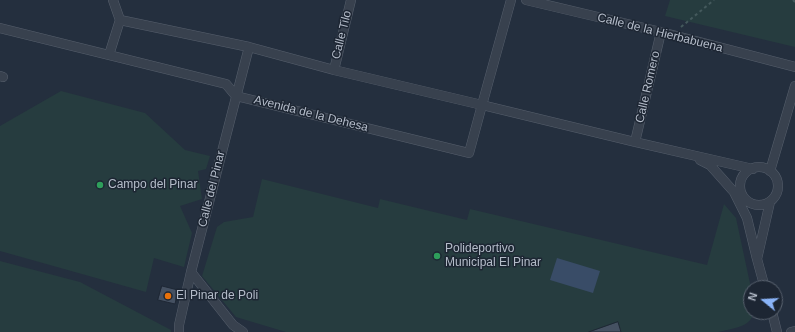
<!DOCTYPE html>
<style>
body{margin:0}
#map{position:relative;width:795px;height:332px;overflow:hidden;background:#242f3e;font-family:Helvetica,sans-serif}
canvas{display:block}
.north{position:absolute;left:743px;top:280px;width:40px;height:40px;box-sizing:border-box;background:#1d2633;border:1px solid #59626f;border-radius:50%;rotate:288deg;font-size:11px;font-weight:700;line-height:16px;text-align:center;color:#b4bcc9}
.north::after{content:'';display:block;margin:auto;width:14px;height:18px;background:#8ab4f8;clip-path:polygon(50% 0,100% 100%,50% 72%,0 100%)}
</style>
<div id="map">
<canvas width="795" height="332"></canvas>
<div class="north">N</div>
</div>
<script>
const g = document.querySelector('canvas').getContext('2d');
g.lineJoin = 'round';
function fillPath(path, color) { g.fillStyle = color; g.fill(path, 'evenodd'); }
function trace(path, color, width, dash) { g.strokeStyle = color; g.lineWidth = width; g.lineCap = dash ? 'butt' : 'round'; g.setLineDash(dash || []); g.stroke(path); }
function drawText(font, color, halo, rows, align = 'center') {
  g.font = font + ' Helvetica,sans-serif'; g.lineWidth = 3; g.setLineDash([]); g.textBaseline = 'middle'; g.strokeStyle = halo; g.fillStyle = color; for (const [text, x, y, turn = 0] of rows) {
    g.save(); g.translate(x, y); g.rotate((+turn || 0) * Math.PI / 180); g.textAlign = isNaN(turn) ? turn : align; if (halo) g.strokeText(text, 0, 0); g.fillText(text, 0, 0); g.restore();
  }
}
const green = new Path2D(`
 M670 0H795V47L665 16Z
 M61 91 145 113 185 150 210 156 206 169 198 171 202 199 180 206 192 233 184 267 154 258 146 292 0 251V126Z
 M262 179 378 208 380 199 467 220 470 209 707 265 724 204 736 218 751 288V312H753C753 327 730 329 718 332H286L236 317 202 276 217 227 224 222 253 217Z
 M0 261 80 282 171 330V332H0Z`);
const water = new Path2D(`
 M557 258 600 271 593 293 550 280Z`);
const building = new Path2D(`
 M162 286 178 290 175 304 158 300Z
 M618 322 621 332H589Z`);
const path = new Path2D(`
 M793 0 795 2
 M681 27 714 0`);
const street = new Path2D(`
 M113 0 120 20
 M526 0 661 32 795 67
 M120 20 249 47 334 70 482 105 511 0
 M0 28 226 84 236 96 469 153 482 105 635 142 753 169
 M109 55 120 20
 M334 70 351 0
 M0 76 3 77
 M635 142 661 32
 M700 160 710 165 734 192 747 218 757 259
 M740 186a19 19 0 1 1 38 0a19 19 0 1 1-38 0Z
 M770 171 795 86
 M191 272 233 325 243 332
 M765 288 757 259 770 202
 M772 312 777 332
 M179 332V325L191 272 249 47
 M791 332 795 331`);
const markers = [
 [100,185,4,"#2e9e5b"],
 [437,256,4,"#2e9e5b"],
 [168,296,4,"#e8710a"]
];
const streetNames = [
 ["Calle de la Hierbabuena",660,33,14],
 ["Calle Tilo",342,35,-76],
 ["Calle Romero",648,87,-77],
 ["Avenida de la Dehesa",311,114,14],
 ["Calle del Pinar",212,189,-76]
];
const poiNames = [
 ["Campo del Pinar",108,185],
 ["Polideportivo",445,249],
 ["Municipal El Pinar",445,263],
 ["El Pinar de Poli",176,296]
];
fillPath(green, '#263c3f');
fillPath(water, '#394c67');
fillPath(building, '#455162');
trace(building, '#1f2835', 1);
trace(street, '#565f6c', 10);
trace(path, '#44595c', 2, [3, 3]);
trace(street, '#38414e', 9);
for (const [x, y, r, color] of markers) { const dot = new Path2D(); dot.arc(x, y, r, 0, 2 * Math.PI); g.fillStyle = color; g.fill(dot); trace(dot, '#1d2633', 1.5); }
drawText('12px', '#b4bcc9', '#1d2633', streetNames);
drawText('12px', '#b4bcc9', '#1d2633', poiNames, 'left');
</script>
